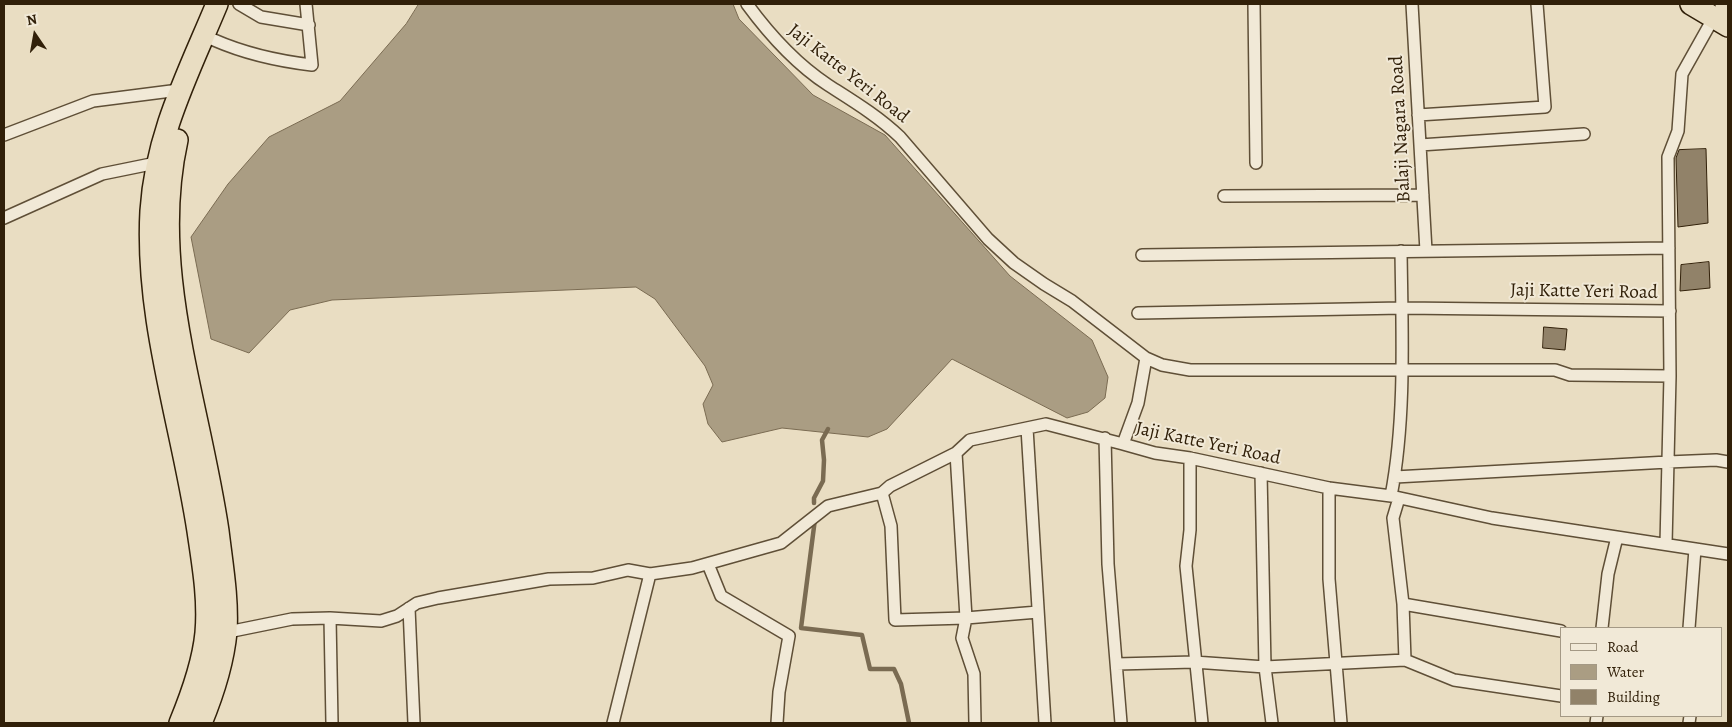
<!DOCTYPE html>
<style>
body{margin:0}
#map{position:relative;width:1732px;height:727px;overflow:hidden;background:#e9ddc2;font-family:Alegreya,serif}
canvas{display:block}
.frame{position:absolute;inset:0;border:5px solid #312009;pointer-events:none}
.legend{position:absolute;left:1560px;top:627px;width:162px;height:90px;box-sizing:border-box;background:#f1e9d7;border:1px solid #a49985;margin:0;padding:6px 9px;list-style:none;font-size:15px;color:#312009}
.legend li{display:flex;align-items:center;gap:10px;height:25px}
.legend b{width:25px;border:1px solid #a49985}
.north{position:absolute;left:10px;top:10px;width:50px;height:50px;-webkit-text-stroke:4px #f1e9d7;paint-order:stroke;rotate:348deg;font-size:14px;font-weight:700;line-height:20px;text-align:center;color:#312009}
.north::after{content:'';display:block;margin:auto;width:18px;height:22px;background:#312009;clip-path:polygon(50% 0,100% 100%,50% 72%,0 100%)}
</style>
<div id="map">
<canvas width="1732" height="727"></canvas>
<div class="frame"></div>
<ul class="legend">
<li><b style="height:6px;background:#f1e9d7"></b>Road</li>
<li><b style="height:14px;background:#aa9d83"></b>Water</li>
<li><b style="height:14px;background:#918269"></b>Building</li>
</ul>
<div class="north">N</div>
</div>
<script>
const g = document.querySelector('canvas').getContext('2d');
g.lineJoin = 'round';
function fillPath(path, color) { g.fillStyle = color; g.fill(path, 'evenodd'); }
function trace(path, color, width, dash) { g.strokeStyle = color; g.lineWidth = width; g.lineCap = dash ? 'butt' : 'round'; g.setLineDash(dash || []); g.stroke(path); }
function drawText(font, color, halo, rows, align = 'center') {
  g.font = font + ' Alegreya,serif'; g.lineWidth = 4; g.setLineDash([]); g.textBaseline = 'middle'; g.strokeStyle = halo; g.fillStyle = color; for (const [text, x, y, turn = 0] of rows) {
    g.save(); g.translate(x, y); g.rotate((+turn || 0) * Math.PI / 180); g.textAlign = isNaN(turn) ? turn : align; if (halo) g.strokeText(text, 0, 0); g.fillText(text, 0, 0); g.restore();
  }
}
const water = new Path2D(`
 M419 4H733L739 19 813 95 885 135 1010 276 1092 340 1108 377 1105 398 1088 412 1067 418 952 359 887 429 868 437 782 428 722 442 708 424 703 404 713 385 705 366 655 299 636 287 332 300 290 310 249 353 211 339 191 237 228 184 269 137 340 101 406 24Z`);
const stream = new Path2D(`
 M814 503V498L823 481 824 460 822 440 828 429
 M815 519 801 628 862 635 870 669H894L901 684 909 723`);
const building = new Path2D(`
 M1706 149 1708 223 1678 227 1676 158 1679 150Z
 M1709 262 1710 288 1680 291 1681 265Z
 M1544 327 1567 329 1565 350 1543 348Z`);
const street = new Path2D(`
 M239 4 261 17 309 25
 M747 4C769 34 796 64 828 85 853 101 878 116 900 137L988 239 1014 263 1044 284 1072 301 1146 358 1138 403 1123 444 1155 453 1190 458 1329 488 1391 496 1492 518 1728 554
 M1254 4 1256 163
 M1412 4 1426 251
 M214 40C246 54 278 61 312 65L306 4
 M1418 115 1545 107 1537 4
 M4 135 93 101 179 90
 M1420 145 1584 134
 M1224 196 1423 195
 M4 218 102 174 156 163
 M1142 255 1669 248
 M1138 313 1402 308 1670 311
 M1146 358 1162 365 1190 370H1555L1570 375 1670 376
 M1027 428 1045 723
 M1105 438 1108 564 1121 723
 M1190 458V530L1186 566 1202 723
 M1261 473 1265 667 1272 723
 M1395 477 1668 462 1716 460 1728 462
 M1329 488V579L1341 723
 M882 493 891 526 895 620 966 618 1038 612
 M1391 496C1406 418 1402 331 1401 251
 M1399 498 1393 518 1403 604 1405 660
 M1666 544 1670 376 1668 157 1678 131 1682 74 1714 17
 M708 564 721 596 789 636 779 692 777 723
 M1403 604 1561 631
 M409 608 414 723
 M330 618 332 723
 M1602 628 1608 574 1617 537
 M1689 628 1695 549
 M223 633 292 619 330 618 381 621 397 616 417 603 438 598 549 579 593 578 628 570 650 574 692 568 781 543 828 506 882 493 890 486 956 453
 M1117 664 1194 662 1265 667 1405 660 1454 680 1561 696
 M613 723 650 574
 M975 723 974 674 962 638 966 618 956 453 970 440 1046 424 1123 444
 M1596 723 1597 716
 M1689 723 1690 716`);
const highway = new Path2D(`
 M1691 4 1728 26
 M1726 4 1728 5
 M177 140C148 271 199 401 218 531 222 565 228 598 226 632 223 664 213 694 201 723
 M180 723C192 694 203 664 206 633 209 599 203 565 198 531 182 425 145 320 151 211 156 134 188 74 217 4`);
const streetNames = [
 ["Jaji Katte Yeri Road",848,74,38],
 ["Balaji Nagara Road",1401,129,-93],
 ["Jaji Katte Yeri Road",1584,292,1],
 ["Jaji Katte Yeri Road",1208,444,12]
];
fillPath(water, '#aa9d83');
trace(water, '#7a6b52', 1);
trace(stream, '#7a6b52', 4.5);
fillPath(building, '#918269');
trace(building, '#312009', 1);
trace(street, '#5f4f37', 14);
trace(highway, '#312009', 24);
trace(street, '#f1e9d7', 11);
trace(highway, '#e9ddc2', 21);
drawText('19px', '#312009', '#f1e9d7', streetNames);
</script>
